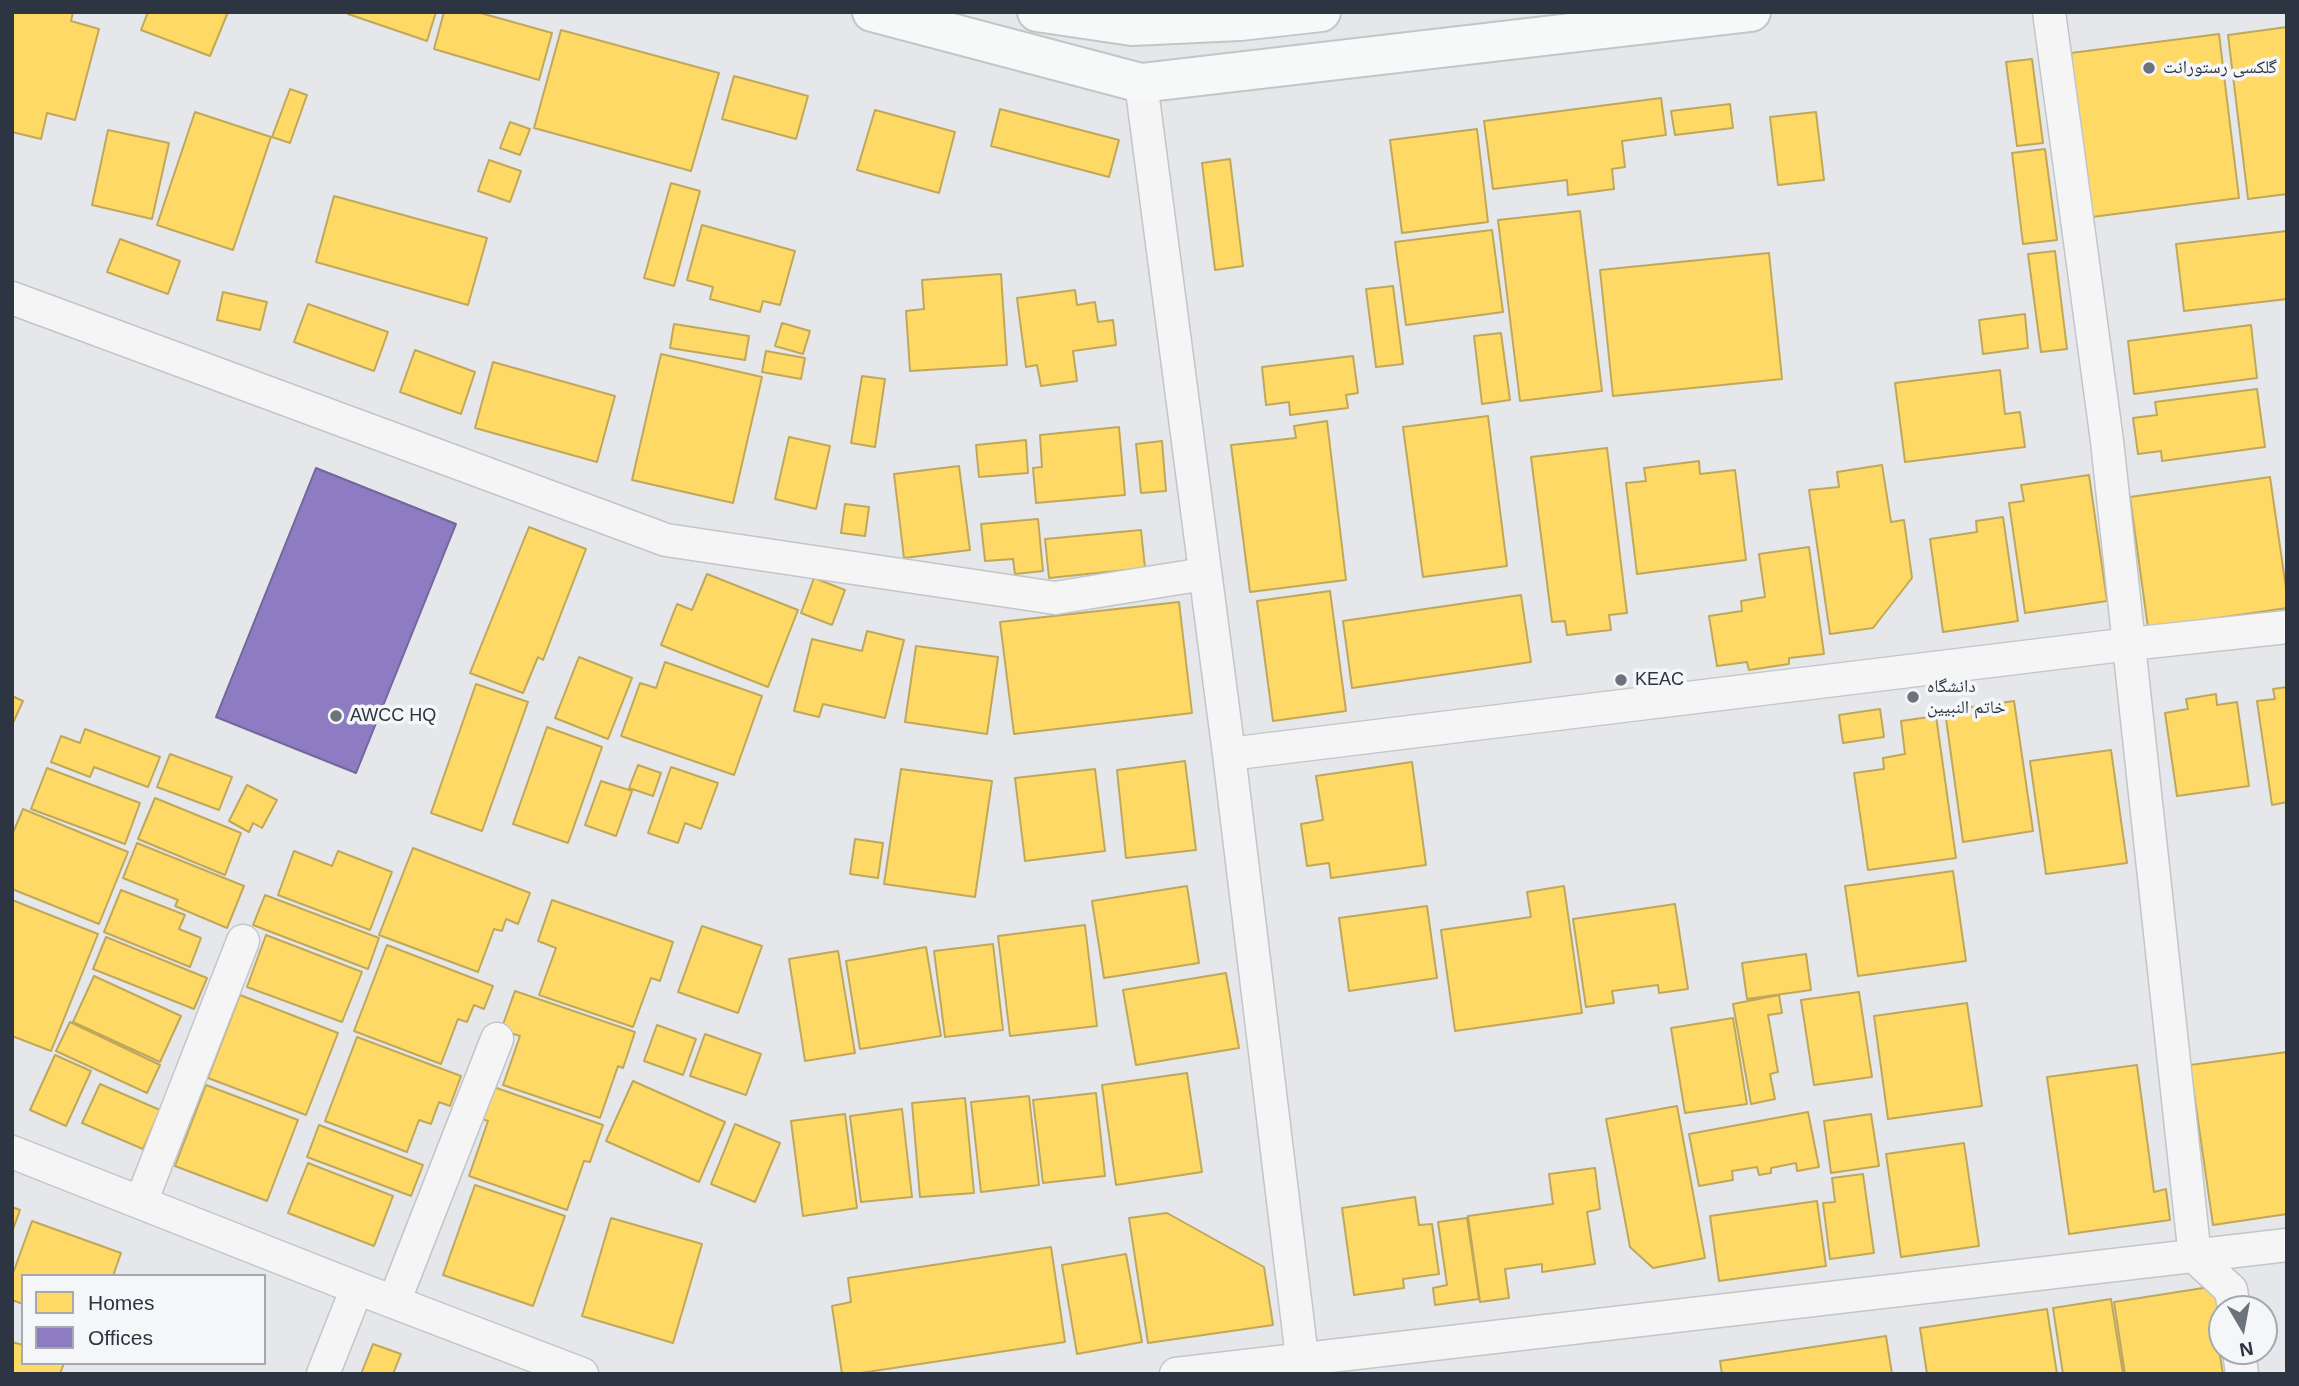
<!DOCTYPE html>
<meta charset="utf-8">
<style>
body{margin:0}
#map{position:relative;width:2299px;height:1386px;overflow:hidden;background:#e5e7ea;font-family:Helvetica,sans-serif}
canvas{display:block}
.frame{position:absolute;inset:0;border:14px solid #2d3542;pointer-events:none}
.legend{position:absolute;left:21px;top:1274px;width:245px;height:91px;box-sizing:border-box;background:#f4f6f8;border:2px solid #a4a9af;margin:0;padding:9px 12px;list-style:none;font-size:21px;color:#2d3542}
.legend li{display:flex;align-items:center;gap:14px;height:35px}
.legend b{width:35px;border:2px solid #a4a9af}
.north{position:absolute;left:2208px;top:1295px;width:70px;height:70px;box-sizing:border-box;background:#f4f6f8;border:2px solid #a4a9af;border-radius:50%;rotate:170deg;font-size:19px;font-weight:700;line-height:28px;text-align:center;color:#2d3542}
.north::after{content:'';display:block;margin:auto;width:24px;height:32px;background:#6d737d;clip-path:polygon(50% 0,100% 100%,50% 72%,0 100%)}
</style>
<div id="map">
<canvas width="2299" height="1386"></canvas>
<div class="frame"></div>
<ul class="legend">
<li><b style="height:19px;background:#ffd966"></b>Homes</li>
<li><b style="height:19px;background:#8e7cc3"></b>Offices</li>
</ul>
<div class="north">N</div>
</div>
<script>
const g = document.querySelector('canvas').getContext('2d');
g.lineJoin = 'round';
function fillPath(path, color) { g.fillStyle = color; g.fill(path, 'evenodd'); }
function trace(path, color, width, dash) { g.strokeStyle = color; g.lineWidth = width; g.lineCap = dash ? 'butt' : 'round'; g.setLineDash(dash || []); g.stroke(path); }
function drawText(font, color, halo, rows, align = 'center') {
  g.font = font + ' Helvetica,"Noto Naskh Arabic",sans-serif'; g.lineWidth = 7; g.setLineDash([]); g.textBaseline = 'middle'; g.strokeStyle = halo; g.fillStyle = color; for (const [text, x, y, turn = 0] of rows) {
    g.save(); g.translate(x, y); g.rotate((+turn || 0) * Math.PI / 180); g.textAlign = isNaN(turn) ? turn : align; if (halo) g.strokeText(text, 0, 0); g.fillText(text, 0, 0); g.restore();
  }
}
const homes = new Path2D(`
 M12 12H73L71 21 99 29 75 120 47 113 41 139 12 132Z
 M148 12H228L210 56 141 30Z
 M349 12H436L427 41 348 14Z
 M444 12H477L552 33 539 80 434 49Z
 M2287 27V194L2248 199 2228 35Z
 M561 30 719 73 691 171 534 128Z
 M2219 34 2239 198 2092 217 2071 53Z
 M2032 59 2043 143 2017 146 2006 62Z
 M734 76 808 96 796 139 722 119Z
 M290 89 307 95 290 143 272 137Z
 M1661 98 1666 135 1622 141 1625 167 1612 169 1614 189 1568 195 1567 180 1493 189 1484 121Z
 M1730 104 1733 128 1675 135 1671 111Z
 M1000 109 1119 140 1109 177 991 146Z
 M875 110 955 132 939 193 857 170Z
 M195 112 271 137 233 250 157 225Z
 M1816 112 1824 180 1778 185 1770 117Z
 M510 122 530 129 520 155 500 148Z
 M1477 129 1488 222 1402 233 1390 140Z
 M108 130 169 143 152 219 92 205Z
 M2045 149 2057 240 2023 244 2012 153Z
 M1230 159 1243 266 1215 270 1202 163Z
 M489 160 521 171 510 202 478 191Z
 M671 183 700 191 674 286 644 278Z
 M334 196 487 238 468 305 316 262Z
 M1580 211 1602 391 1520 401 1498 220Z
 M702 225 795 251 780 305 763 301 760 312 710 299 713 287 687 280Z
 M1492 230 1503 312 1406 325 1395 242Z
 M2287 231V299L2184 311 2176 244Z
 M120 239 180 261 168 294 107 272Z
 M2055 251 2067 349 2041 352 2028 254Z
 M1769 253 1782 379 1613 396 1600 270Z
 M1001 274 1007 365 910 371 906 311 924 309 922 280Z
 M1393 286 1403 364 1376 367 1366 289Z
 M1075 290 1077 305 1095 302 1098 322 1113 320 1116 345 1073 351 1077 381 1041 386 1037 365 1026 367 1017 298Z
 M223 292 267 302 260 330 217 320Z
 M308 304 388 332 374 371 294 342Z
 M2025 314 2028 348 1983 354 1979 320Z
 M782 323 810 331 803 354 775 346Z
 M674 324 749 336 745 360 670 348Z
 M2251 325 2257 378 2134 394 2128 341Z
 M1501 333 1510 400 1482 404 1474 336Z
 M415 350 475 372 461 414 400 392Z
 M766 351 805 358 801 379 762 372Z
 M661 354 762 377 733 503 632 480Z
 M1353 356 1358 393 1346 395 1348 408 1290 415 1289 402 1266 405 1262 367Z
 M493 362 615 396 597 462 475 428Z
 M2000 370 2005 414 2020 412 2025 447 1905 462 1895 383Z
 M862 376 885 379 875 447 851 443Z
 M2257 389 2265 447 2162 461 2161 451 2138 454 2133 418 2157 415 2155 402Z
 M1488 416 1507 566 1423 577 1403 427Z
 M1327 421 1346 580 1250 592 1231 445 1296 438 1294 426Z
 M1119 427 1125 495 1036 503 1033 468 1042 467 1040 435Z
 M789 437 830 446 816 509 775 499Z
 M1026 440 1028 473 979 477 976 445Z
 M1162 441 1166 491 1141 493 1136 444Z
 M1607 448 1627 613 1609 615 1611 630 1567 635 1565 621 1552 622 1531 457Z
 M1699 461 1700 474 1735 470 1746 560 1637 574 1626 483 1646 481 1644 468Z
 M1882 465 1891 522 1904 520 1912 578 1873 628 1830 634 1809 490 1839 487 1837 472Z
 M959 466 970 550 904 558 894 474Z
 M2089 475 2107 601 2025 613 2009 503 2024 501 2021 485Z
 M2270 477 2287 595V608L2148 628 2130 497Z
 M845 504 869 507 865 536 841 533Z
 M2003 517 2018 621 1943 632 1930 539 1977 532 1976 521Z
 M1038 519 1043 571 1015 574 1013 559 985 561 981 524Z
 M529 527 586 549 543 660 538 657 523 693 470 673Z
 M1141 530 1145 568 1049 578 1045 539Z
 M1809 547 1824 654 1789 658V664L1749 670 1747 662 1717 666 1709 616 1742 611 1741 601 1765 597 1759 554Z
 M707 574 798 610 768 687 661 645 677 604 692 610Z
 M814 578 845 590 832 625 801 613Z
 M1330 591 1346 711 1273 721 1257 601Z
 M1521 595 1531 662 1352 688 1343 621Z
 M1179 602 1192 713 1014 734 1000 622Z
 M867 631 904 640 885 718 823 704 819 717 794 711 812 639 862 651Z
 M916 646 998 657 987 734 905 722Z
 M579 657 632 678 608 739 555 718Z
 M665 662 762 696 734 775 621 736 640 683 656 688Z
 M476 684 528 702 482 831 431 813Z
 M2287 687V802L2272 805 2257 701 2275 699 2273 689Z
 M2216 694 2217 705 2237 702 2249 786 2177 796 2165 713 2188 709 2186 699Z
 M12 696 23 701 12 725Z
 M2014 701 2033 831 1963 842 1945 711Z
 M1880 709 1884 737 1843 743 1839 715Z
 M1936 716 1956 858 1868 870 1854 773 1884 769 1883 758 1905 754 1901 721Z
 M547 727 602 747 568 843 513 824Z
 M85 729 160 757 148 787 94 767 90 777 51 762 61 736 80 743Z
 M2111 750 2127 863 2046 874 2030 761Z
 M170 754 232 777 219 810 157 787Z
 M1185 761 1196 850 1126 858 1117 770Z
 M1412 762 1426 865 1331 878 1329 863 1307 866 1301 824 1323 820 1316 776Z
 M638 765 661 773 653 796 629 788Z
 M671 767 718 783 701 829 685 823 678 843 648 833Z
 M47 768 140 803 125 844 31 809Z
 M901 769 992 781 975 897 884 884Z
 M1095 769 1105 851 1025 861 1015 778Z
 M601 781 632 791 616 836 585 825Z
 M247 785 277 800 262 828 253 823 249 832 229 821Z
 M155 798 241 833 225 875 138 839Z
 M23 809 128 852 99 924 12 889V835Z
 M855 839 883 843 878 878 850 874Z
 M137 843 244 886 227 928 175 906 178 900 123 878Z
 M413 848 530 893 518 924 506 919 502 931 494 929 478 972 379 935Z
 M294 851 332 866 338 851 392 872 370 930 278 895Z
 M1953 871 1966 961 1858 976 1845 886Z
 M1187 886 1199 963 1104 978 1092 901Z
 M1564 886 1582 1013 1455 1031 1441 930 1531 917 1527 892Z
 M121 890 185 915 179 929 201 938 190 967 104 932Z
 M265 895 379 938 368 969 253 925Z
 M12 900 98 934 51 1051 12 1036Z
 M552 900 673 942 660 981 651 978 633 1027 539 995 556 948 538 941Z
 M1675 904 1688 989 1659 993 1658 985 1612 991 1614 1003 1586 1007 1573 919Z
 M1427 906 1437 978 1349 991 1339 918Z
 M1085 925 1097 1026 1010 1036 998 936Z
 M702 926 762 946 738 1013 678 992Z
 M266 935 362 972 342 1022 247 987Z
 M106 937 207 978 194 1009 93 969Z
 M993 944 1003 1030 945 1037 934 951Z
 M387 945 493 986 484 1009 474 1005 467 1022 458 1019 441 1064 354 1031Z
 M926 947 941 1036 860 1049 846 961Z
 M838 951 855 1053 805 1061 789 959Z
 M1806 954 1811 990 1747 999 1742 963Z
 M1226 973 1239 1048 1136 1065 1123 990Z
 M94 976 181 1016 160 1062 73 1022Z
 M515 991 635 1032 623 1068 618 1066 600 1118 503 1085 520 1036 501 1030Z
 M1859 992 1872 1077 1814 1085 1801 1000Z
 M240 995 338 1033 306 1115 208 1078Z
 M1779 995 1782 1013 1768 1015 1778 1072 1770 1074 1775 1099 1751 1104 1733 1004Z
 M1967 1003 1982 1106 1888 1119 1874 1016Z
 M1733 1018 1747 1104 1685 1113 1671 1028Z
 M70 1022 160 1065 147 1093 56 1051Z
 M657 1025 696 1039 683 1075 644 1061Z
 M705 1034 761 1054 746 1095 690 1076Z
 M357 1037 461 1076 450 1106 439 1102 431 1124 419 1120 407 1152 325 1121Z
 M2287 1052V1214L2213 1225 2190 1065Z
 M55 1055 91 1071 66 1126 30 1110Z
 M2137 1065 2154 1192 2166 1189 2170 1220 2069 1234 2047 1077Z
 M1187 1073 1202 1172 1116 1185 1102 1085Z
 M633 1081 725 1122 699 1182 606 1141Z
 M482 1083 603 1125 590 1162 584 1161 567 1210 469 1176 488 1121 471 1115Z
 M100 1084 160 1110 143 1149 82 1123Z
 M206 1085 298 1120 267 1201 175 1166Z
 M1096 1093 1105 1176 1043 1183 1033 1100Z
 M1029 1096 1039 1185 981 1192 971 1102Z
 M965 1098 974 1193 920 1197 912 1103Z
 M1677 1106 1705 1258 1653 1268 1630 1247 1606 1119Z
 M902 1109 912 1197 861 1202 850 1116Z
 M1808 1112 1819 1167 1797 1171 1796 1163 1771 1168V1173L1759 1175 1757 1167 1732 1171 1733 1180 1699 1186 1689 1134Z
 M845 1114 857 1208 803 1216 791 1121Z
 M1871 1114 1879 1166 1831 1173 1824 1121Z
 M735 1124 780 1143 755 1202 711 1184Z
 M319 1125 423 1165 411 1196 307 1157Z
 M1964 1143 1979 1246 1901 1257 1886 1154Z
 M308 1163 393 1196 374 1246 288 1213Z
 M1595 1168 1600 1209 1587 1212 1595 1264 1542 1272V1264L1505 1269 1509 1298 1480 1302 1468 1216 1553 1204 1549 1174Z
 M1863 1174 1874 1253 1830 1259 1823 1203 1835 1202 1832 1178Z
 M475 1185 565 1216 533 1306 443 1275Z
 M1415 1197 1419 1225 1432 1224 1439 1274 1403 1279 1404 1288 1354 1295 1342 1208Z
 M1817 1201 1826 1266 1719 1281 1710 1216Z
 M12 1207 20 1210 12 1232Z
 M1167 1213 1264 1267 1273 1325 1148 1343 1129 1218Z
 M611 1218 702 1244 673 1343 582 1316Z
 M1467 1218 1479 1299 1435 1305 1433 1288 1447 1285 1438 1222Z
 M32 1221 121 1253 113 1276H23V1304L12 1300V1276Z
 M1051 1247 1065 1342 854 1374H842L832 1306 851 1302 848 1278Z
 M1126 1254 1142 1342 1077 1354 1062 1265Z
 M2216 1286 2222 1326V1351H2226V1355L2220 1356 2223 1374H2125L2114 1302Z
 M2111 1299 2123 1374H2063L2053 1308Z
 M2047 1309 2057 1374H1927L1920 1328Z
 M1886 1336 1892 1374H1722L1720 1361Z
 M12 1342 23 1345V1363H64L60 1374H12Z
 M373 1344 401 1354 393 1374H361Z`);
const offices = new Path2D(`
 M316 468 456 524 356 773 216 717Z`);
const street = new Path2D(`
 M2049 12 2107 441 2195 1257 2231 1290 2234 1309
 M1141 83 1229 754 1304 1374
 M12 298 666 540 1055 598 1204 574
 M1229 754 2130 644 2287 627
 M12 1152 357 1288 582 1374
 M141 1202 243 941
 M394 1302 497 1039
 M2239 1351 2242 1374
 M323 1374 357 1288
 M1176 1374 2287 1245`);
const secondary = new Path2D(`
 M872 12 1141 83 1751 12
 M1037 12 1132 26 1240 21 1321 12`);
const markers = [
 [2149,68,7,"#6d737d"],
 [1621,680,7,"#6d737d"],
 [1913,697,7,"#6d737d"],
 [336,716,7,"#6d737d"]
];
const poiNames = [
 ["گلکسی رستورانت",2163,68],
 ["KEAC",1635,680],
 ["دانشگاه",1927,687],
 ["خاتم النبیین",1927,708],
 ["AWCC HQ",350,716]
];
fillPath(homes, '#ffd966');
trace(homes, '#c0a85b', 2);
fillPath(offices, '#8e7cc3');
trace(offices, '#71679c', 2);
trace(street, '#c3c5c8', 35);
trace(secondary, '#c3c5c8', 42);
trace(street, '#f5f5f6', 32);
trace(secondary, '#f7f8f8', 38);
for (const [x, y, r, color] of markers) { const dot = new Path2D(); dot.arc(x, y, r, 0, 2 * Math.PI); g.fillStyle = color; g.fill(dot); trace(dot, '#f4f6f8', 2.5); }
drawText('18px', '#2d3542', '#f4f6f8', poiNames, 'left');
</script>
